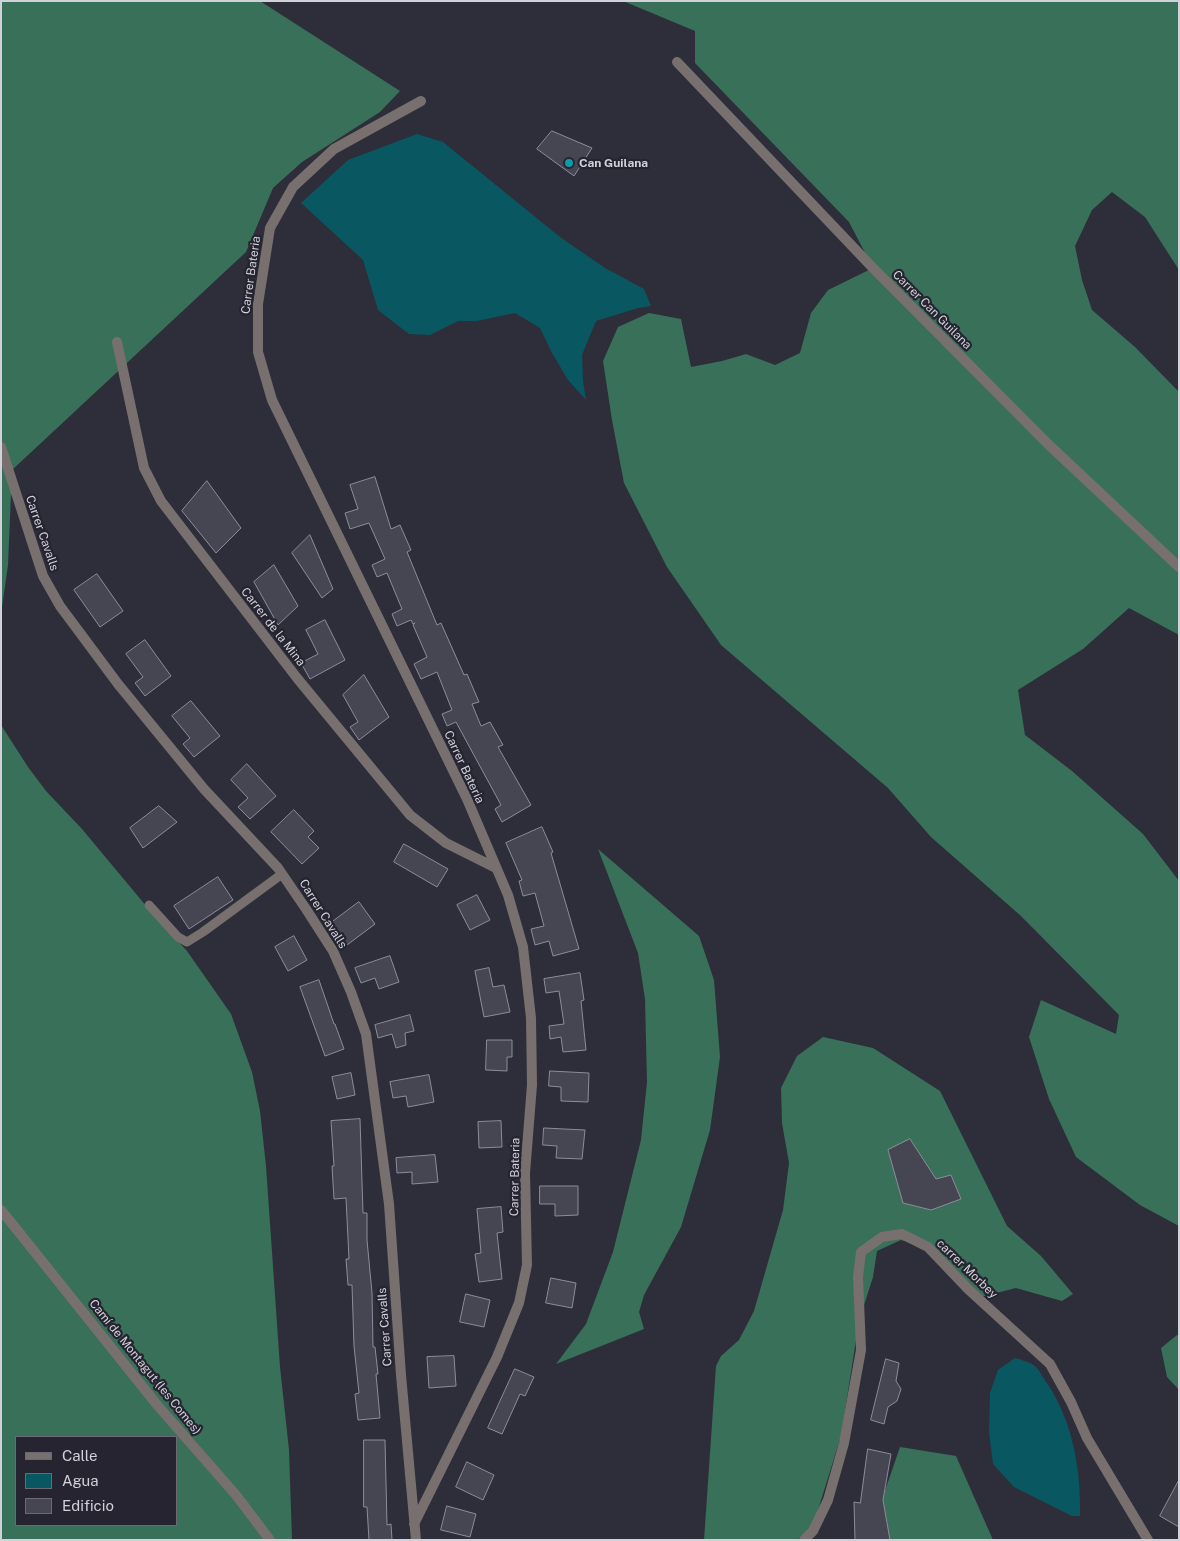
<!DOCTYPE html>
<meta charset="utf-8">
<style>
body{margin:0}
#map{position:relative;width:1180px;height:1541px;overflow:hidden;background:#2e2e3a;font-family:"Public Sans",sans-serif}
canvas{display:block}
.frame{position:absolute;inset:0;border:2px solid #d1d1d9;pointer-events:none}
.legend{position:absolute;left:15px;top:1436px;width:162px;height:90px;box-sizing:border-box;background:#252430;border:1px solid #6a6974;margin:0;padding:6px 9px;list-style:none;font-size:15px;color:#d1d1d9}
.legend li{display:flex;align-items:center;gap:10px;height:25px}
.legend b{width:25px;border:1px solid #6a6974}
</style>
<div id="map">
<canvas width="1180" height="1541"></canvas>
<div class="frame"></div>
<ul class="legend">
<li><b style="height:6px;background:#77706e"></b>Calle</li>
<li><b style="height:14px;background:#095761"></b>Agua</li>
<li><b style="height:14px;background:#464653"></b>Edificio</li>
</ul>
</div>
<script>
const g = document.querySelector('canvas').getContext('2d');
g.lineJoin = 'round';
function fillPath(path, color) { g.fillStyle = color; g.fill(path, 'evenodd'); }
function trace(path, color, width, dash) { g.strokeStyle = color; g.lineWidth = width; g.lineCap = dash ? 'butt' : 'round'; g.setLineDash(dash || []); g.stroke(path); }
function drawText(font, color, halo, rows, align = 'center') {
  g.font = font + ' "Public Sans",sans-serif'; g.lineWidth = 4.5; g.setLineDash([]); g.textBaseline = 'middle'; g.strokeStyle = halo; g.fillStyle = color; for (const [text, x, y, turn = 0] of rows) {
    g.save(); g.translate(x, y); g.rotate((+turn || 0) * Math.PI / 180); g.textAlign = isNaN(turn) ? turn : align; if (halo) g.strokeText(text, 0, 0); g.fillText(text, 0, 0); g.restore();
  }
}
const forest = new Path2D(`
 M1 1H260L400 91 380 112 302 162 273 188 246 252 12 470 8 565 1 614Z
 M623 1H1179V270L1145 217 1112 192 1092 210 1075 246 1082 280 1092 310 1135 347 1179 392V635L1129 608 1083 649 1018 690 1025 735 1072 771 1143 834 1179 881V1226L1140 1205 1076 1157 1049 1099 1029 1037 1041 1000 1116 1034 1119 1015 1021 916 931 837 888 788 721 645 667 567 624 483 612 420 603 361 618 327 649 313 681 319 691 367 722 361 746 354 775 365 800 353 811 313 828 290 873 268 849 222 695 63V31Z
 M1 725 28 767 46 791 82 829 147 907 187 951 231 1014 252 1072 260 1111 266 1166 280 1367 289 1450 292 1540H1ZM16 1437H176V1525H16Z
 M598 849 699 936 714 980 720 1057 710 1130 681 1227 644 1295 639 1312 644 1329 556 1364 586 1324 613 1252 641 1140 647 1082 645 999 638 953Z
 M823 1037 873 1048 940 1091 1007 1226 1041 1256 1073 1294 1062 1301 1016 1288 980 1297 928 1248 901 1240 877 1251 873 1277 859 1321 841 1436 813 1526 797 1540H704L716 1366 721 1356 739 1340 754 1311 783 1210 789 1163 782 1123 781 1088 797 1056Z
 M1177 1335 1179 1336V1390L1167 1377 1161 1348Z
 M900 1447 956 1456 993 1540H868Z`);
const water = new Path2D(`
 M417 134 443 142 560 237 605 268 644 289 651 306 638 308 596 321 582 355 583 381 586 400 568 380 552 353 540 328 515 313 477 321H458L430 335 409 334 378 310 363 260 301 203 348 160Z
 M1015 1358C1021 1360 1031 1362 1036 1367 1040 1371 1043 1378 1047 1383 1073 1422 1081 1470 1080 1516H1072L1014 1487 993 1464 989 1432 990 1393 998 1370Z`);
const building = new Path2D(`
 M552 131 592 148 574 176 537 149Z
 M375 477 391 529 400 525 411 550 407 552 437 625 441 623 464 675 467 674 479 702 472 704 481 726 490 722 503 745 498 747 531 805 502 822 495 809 501 805 456 722 447 726 442 714 452 710 437 672 421 679 414 664 427 657 413 625 415 623 413 624 411 620 397 626 392 614 402 609 387 573 377 577 372 565 385 559 369 523 350 529 345 513 358 509 350 485Z
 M207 481 241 528 216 553 182 511Z
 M310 535 333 589 322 598 292 553Z
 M274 565 298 606 278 625 254 582Z
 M97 574 123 611 100 627 74 590Z
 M325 620 345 660 310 679 301 663 318 654 306 630Z
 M145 640 171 676 145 696 135 683 143 677 126 654Z
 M364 675 389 717 359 740 350 727 358 722 343 695Z
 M191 701 220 736 194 757 183 744 190 738 172 716Z
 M247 764 276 796 250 819 238 807 248 798 231 780Z
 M159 806 177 822 143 848 130 828Z
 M294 810 314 831 308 837 319 848 302 864 271 832Z
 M542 827 553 852 551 853 579 949 553 956 549 941 535 945 531 929 544 926 535 893 523 896 519 881 522 880 506 843Z
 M404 844 448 869 437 887 394 862Z
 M218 877 233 900 189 929 174 906Z
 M477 895 490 920 470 930 457 905Z
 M359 902 375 924 347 945 331 923Z
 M294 936 307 960 288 971 275 947Z
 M390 956 399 982 379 989 375 978 361 983 355 968Z
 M489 968 493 987 504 985 510 1012 484 1017 475 971Z
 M580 973 584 1000 581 1001 586 1050 563 1052 561 1037 550 1039 549 1026 564 1024 559 991 546 993 544 979Z
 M319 980 334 1024H335L344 1049 325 1056 300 987Z
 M410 1015 414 1031 405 1033 406 1045 396 1048 392 1034 378 1038 375 1025Z
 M487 1040H512V1057H507V1071L486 1070Z
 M550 1071 589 1073 588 1102 561 1101V1087L549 1086Z
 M351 1073 355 1095 337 1099 332 1077Z
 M429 1075 434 1102 408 1107 406 1096 393 1098 390 1082Z
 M360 1119 363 1213H367V1240L372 1293 373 1347H375L378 1374H376L380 1418 358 1420 355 1394 359 1393 354 1346 352 1285H348L346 1259H349L346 1198 334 1199 332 1166H334L331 1121Z
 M501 1121 502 1147 479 1148 478 1122Z
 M544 1128 585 1130 582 1159 556 1158 557 1146 543 1145Z
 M910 1139 936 1179 951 1175 961 1199 931 1210 903 1203 888 1150Z
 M435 1155 438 1182 412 1184V1172L397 1173 396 1158Z
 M540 1186H578V1215L555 1216V1204H540Z
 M501 1207 503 1232 497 1233 502 1279 479 1282 475 1254 481 1253 477 1209Z
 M551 1278 576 1283 572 1308 546 1303Z
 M466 1294 490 1300 484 1327 460 1322Z
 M454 1356 456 1386 429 1388 427 1357Z
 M886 1359 899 1363 896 1381 901 1389 897 1401 888 1407 884 1424 871 1420Z
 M515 1369 534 1377 525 1396 520 1394 502 1434 488 1428Z
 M364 1440H385L387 1525 391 1524 392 1540H369L367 1507H364Z
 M868 1449 891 1454 883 1500 890 1540H855L854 1502 860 1503Z
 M467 1462 494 1475 483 1500 456 1487Z
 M1179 1480V1527L1160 1516Z
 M447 1506 476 1514 470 1537 441 1530Z`);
const service = new Path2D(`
 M149 905 178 937 187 942 203 932 282 874`);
const minor = new Path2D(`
 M677 62 873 268 1048 444 1179 567
 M117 342 144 468 161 501 297 678 410 815 446 843 496 868
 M1 447 43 576 60 606 118 684 204 789 278 868 306 909 333 951 351 992 366 1034 389 1204 401 1375 416 1540
 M1 1210 158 1406 236 1495 270 1540
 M414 1524 497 1357 519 1303 527 1265 525 1173 532 1085 531 1018 523 947 508 895 467 799 272 400 258 352V304L270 228 293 187 334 149 421 101
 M804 1540 813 1531 828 1500 844 1443 861 1350 858 1277 861 1252 882 1237 902 1234 928 1247 968 1289 1050 1364 1071 1402 1087 1438 1148 1540`);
const markers = [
 [569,163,5,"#0f9aa8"]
];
const poiNames = [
 ["Can Guilana",579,163]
];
const streetNames = [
 ["Carrer Bateria",251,275,-82],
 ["Carrer Can Guilana",932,310,45],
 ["Carrer Cavalls",42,533,71],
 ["Carrer de la Mina",273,627,52],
 ["Carrer Bateria",464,767,65],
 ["Carrer Cavalls",323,914,58],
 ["Carrer Bateria",515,1177,-89],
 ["carrer Morbey",967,1269,44],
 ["Carrer Cavalls",385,1327,-94],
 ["Camí de Montagut (les Comes)",145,1367,51]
];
fillPath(forest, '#397059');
fillPath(water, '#095761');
fillPath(building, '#464653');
trace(building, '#8d8c9b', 1);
trace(service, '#77706e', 9);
trace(minor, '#77706e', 10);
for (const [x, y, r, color] of markers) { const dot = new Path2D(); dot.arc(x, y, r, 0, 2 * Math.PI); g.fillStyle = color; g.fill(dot); trace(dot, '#252430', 2); }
drawText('bold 12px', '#d1d1d9', '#252430', poiNames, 'left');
drawText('12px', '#d1d1d9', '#252430', streetNames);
</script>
